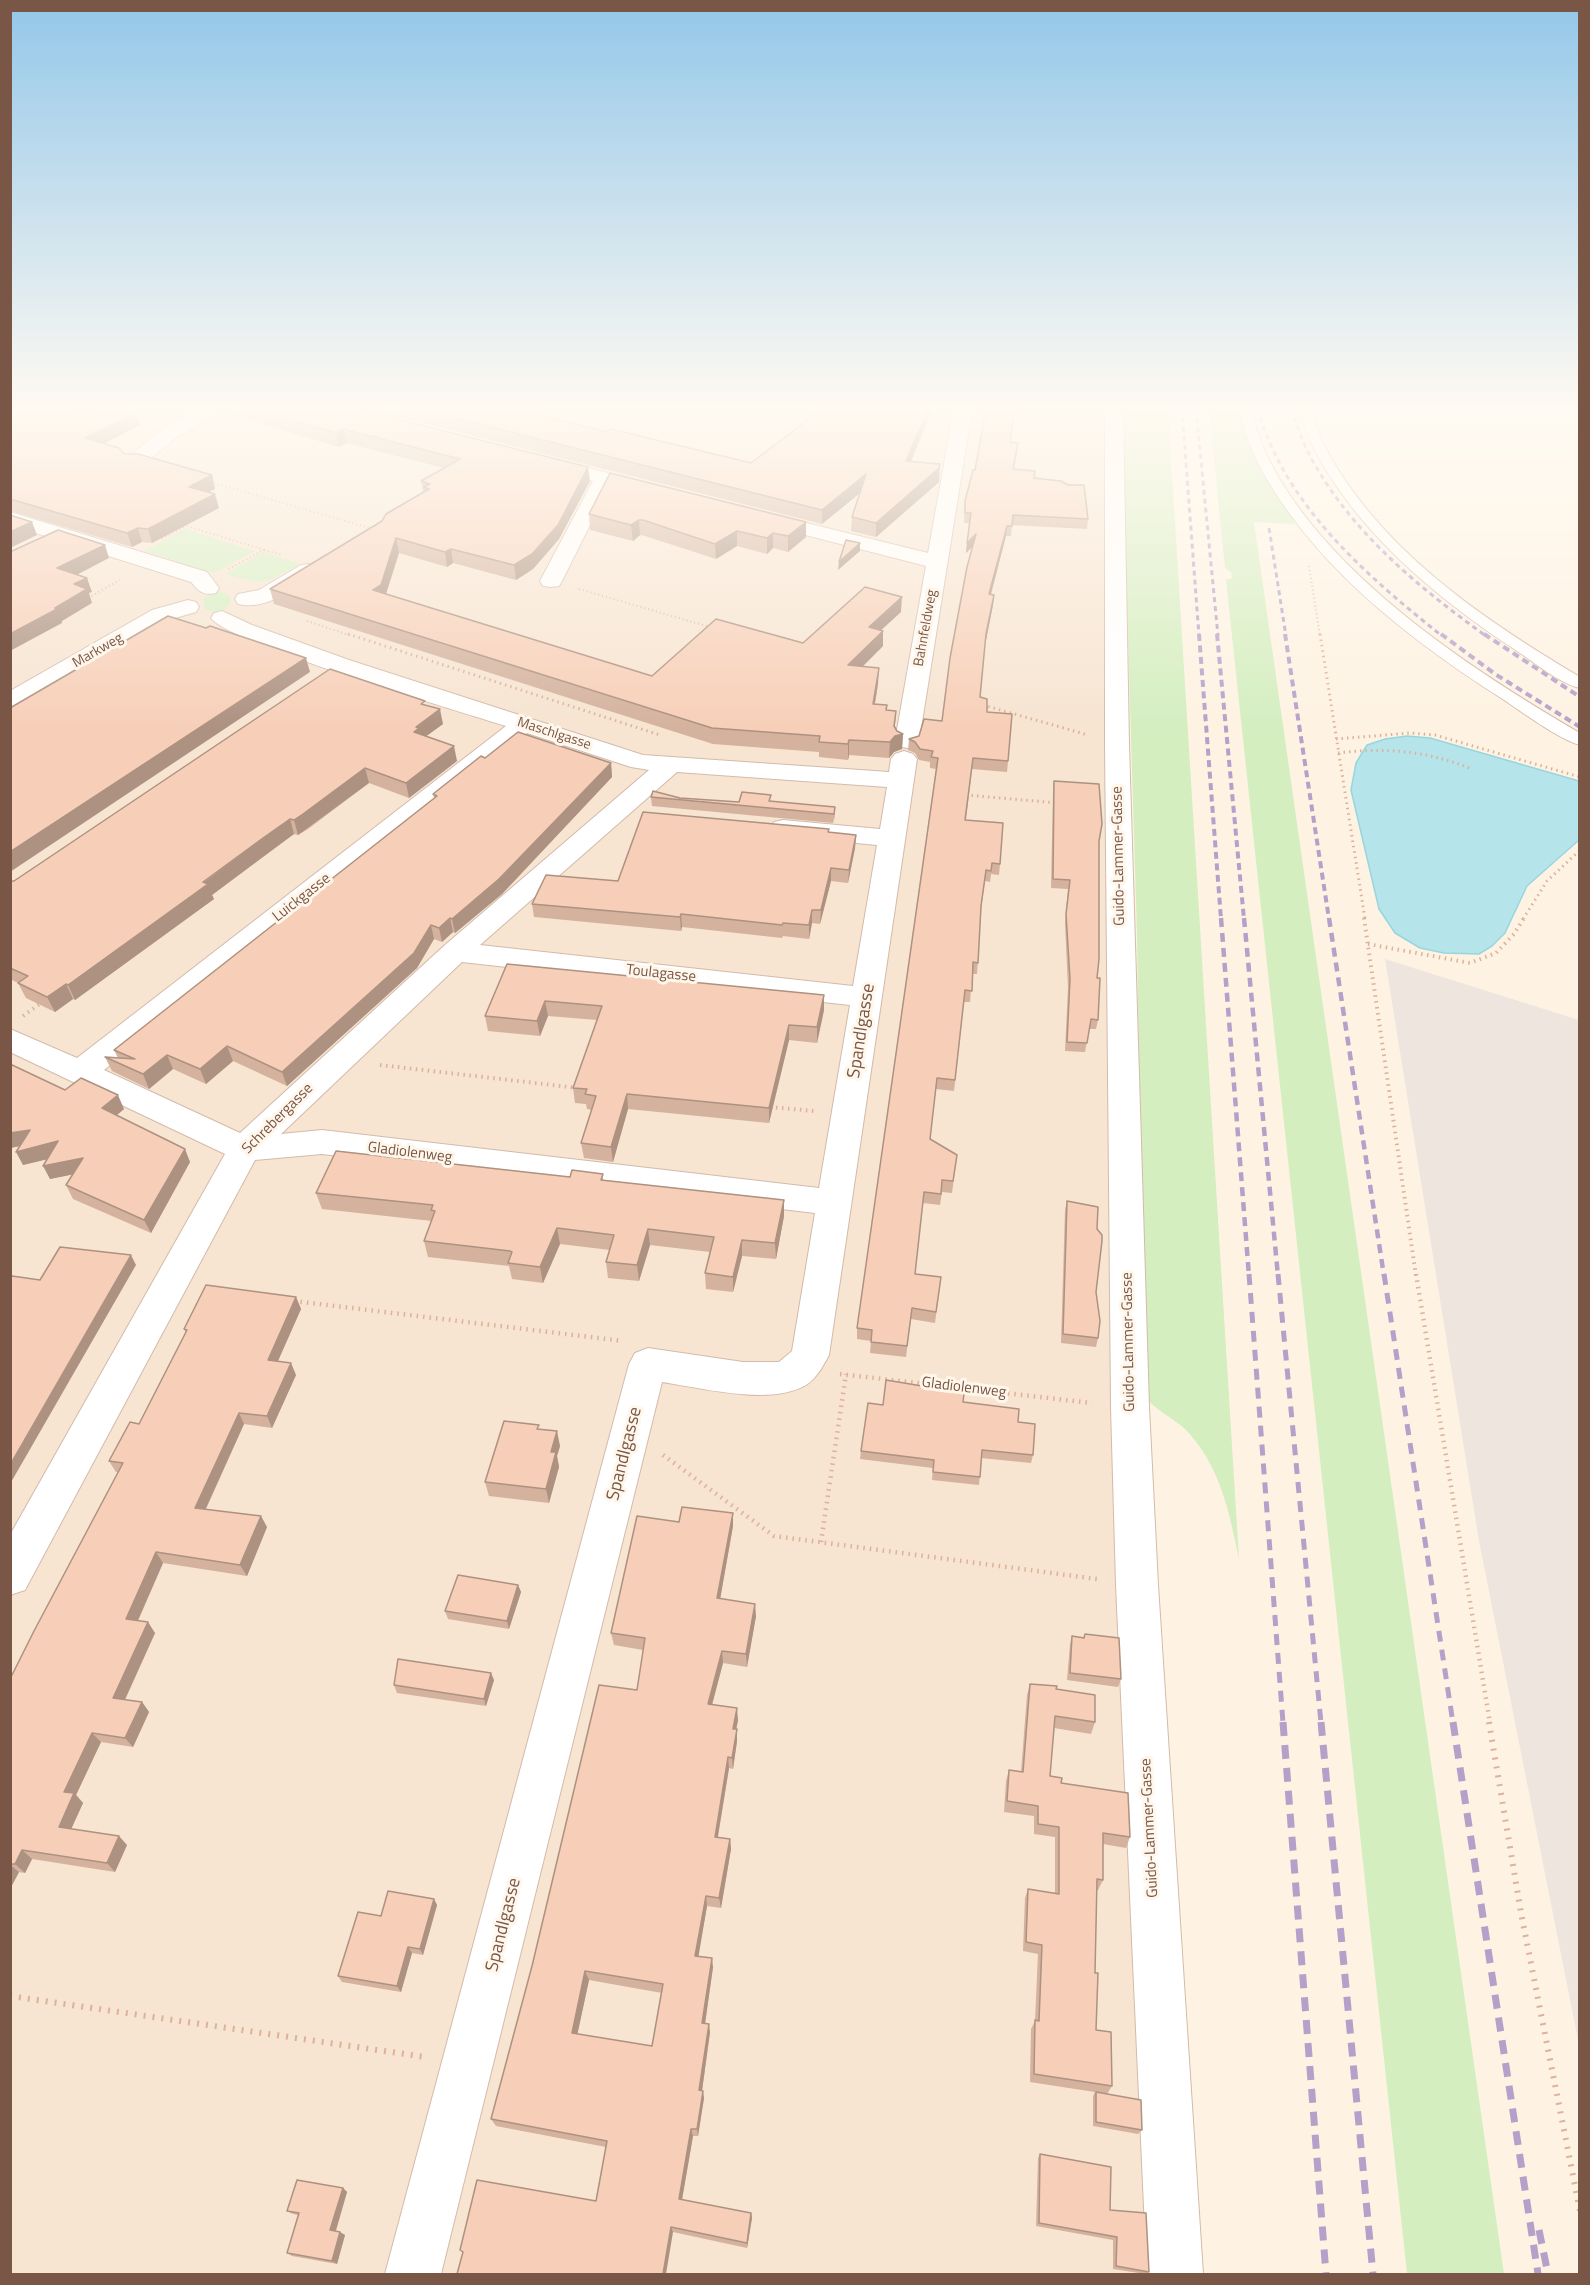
<!DOCTYPE html>
<style>
body{margin:0}
#map{position:relative;width:1590px;height:2285px;overflow:hidden;background:#fef3e3;font-family:"Titillium Web",sans-serif}
canvas{display:block}
.frame{position:absolute;inset:0;border:12px solid #795646;pointer-events:none}
</style>
<div id="map">
<canvas width="1590" height="2285"></canvas>
<div class="frame"></div>
</div>
<script>
const g = document.querySelector('canvas').getContext('2d');
g.lineJoin = 'round';
function fillPath(path, color) { g.fillStyle = color; g.fill(path, 'evenodd'); }
function trace(path, color, width, dash) { g.strokeStyle = color; g.lineWidth = width; g.lineCap = dash ? 'butt' : 'round'; g.setLineDash(dash || []); g.stroke(path); }
function drawText(font, color, halo, rows, align = 'center') {
  g.font = font + ' "Titillium Web",sans-serif'; g.lineWidth = 6; g.setLineDash([]); g.textBaseline = 'middle'; g.strokeStyle = halo; g.fillStyle = color; for (const [text, x, y, turn = 0] of rows) {
    g.save(); g.translate(x, y); g.rotate((+turn || 0) * Math.PI / 180); g.textAlign = isNaN(turn) ? turn : align; if (halo) g.strokeText(text, 0, 0); g.fillText(text, 0, 0); g.restore();
  }
}
const residential = new Path2D(`
 M11 409H1114L1137 1585 1174 2274H11Z`);
const industrial = new Path2D(`
 M1385 959 1579 1020V2045L1479 1541Z`);
const green = new Path2D(`
 M1121 409H1168L1239 1559C1229 1511 1220 1465 1185 1429 1173 1418 1150 1407 1144 1394L1137 935Z
 M1209 409H1241L1257 459 1272 489 1294 519V524L1254 522 1504 2274H1407L1226 580 1232 578 1231 572 1225 568Z
 M185 529 255 551 214 573 144 551Z
 M263 552 300 564C263 584 267 586 226 574Z
 M217 591 227 594 231 597 230 604C224 612 215 614 205 609L203 600 210 593Z`);
const water = new Path2D(`
 M1407 736 1430 738 1579 781V840L1527 886 1505 933 1492 946 1479 954 1444 953 1420 948 1395 933 1379 909 1351 790 1356 763 1367 745 1385 739Z`);
const pathFar4 = new Path2D(`
 M210 482 373 529
 M162 539 187 526 264 550 228 569
 M264 550 282 555
 M1309 566 1320 636
 M579 589 710 627
 M88 598 120 580
 M307 621 352 636`);
const pathFar3 = new Path2D(`
 M348 634 660 735
 M1320 634 1365 919
 M983 705 1088 735
 M1336 739 1410 733 1435 735 1580 777
 M1338 753C1386 747 1427 751 1472 769
 M966 795 1058 803
 M1523 919 1547 881 1580 850`);
const pathFar2 = new Path2D(`
 M1364 918 1416 1276
 M1368 944 1470 963 1496 953 1514 934 1524 918
 M23 1016 41 1003
 M380 1065 578 1088
 M770 1107 814 1111`);
const pathFar1 = new Path2D(`
 M1416 1274 1490 1723
 M294 1301 623 1341
 M840 1374 1092 1403
 M663 1455 774 1536 1097 1579
 M821 1542 846 1374`);
const path = new Path2D(`
 M1489 1722 1521 1913 1580 2211
 M10 1996 425 2057`);
const service = new Path2D(`
 M1238 409H1250C1256 426 1261 444 1269 460 1328 576 1470 669 1580 733V745C1558 739 1521 711 1501 698 1407 638 1309 562 1257 461 1249 445 1244 426 1238 409Z
 M1299 409H1311C1315 420 1318 433 1323 443 1376 547 1482 619 1580 677V688C1560 684 1534 662 1517 651 1436 598 1355 531 1311 443 1306 433 1303 420 1299 409Z`);
const minor = new Path2D(`
 M199 409H221L218 413 177 437 142 465H128L125 461 128 457 163 429Z
 M954 409H972L919 741 916 746 907 748 898 746 895 741 926 566 755 522 752 518 755 514 762 512 928 553Z
 M1105 409H1123L1129 744 1149 1407 1158 1585 1203 2274H1147L1116 1585 1111 1407 1105 744Z
 M546 457 658 486 661 490 658 494 651 496 610 485 562 581 559 586 551 587 543 586 540 581 593 481 539 467 536 463 539 459Z
 M10 512 207 572 219 588 216 593C203 596 199 591 191 582L10 525Z
 M309 564 317 565 320 570 317 575C294 588 266 611 238 604L235 599 238 594 259 590 301 565Z
 M188 600 196 602 199 607 196 612 168 620 18 706 10 708V691L152 610Z
 M222 611 252 625 349 660 643 755 889 772 891 759 895 754 904 751 913 754 917 759 829 1355C823 1366 817 1378 806 1385 771 1406 702 1388 662 1382L441 2274H385L629 1364 635 1353 648 1348 743 1362H779L792 1351 815 1213 322 1154 255 1160 25 1590 10 1595V1535L225 1154 10 1052V1029L77 1058 506 726C462 712 228 643 211 618L214 613ZM527 733 631 767 649 770 445 945 240 1133 104 1070ZM677 772 887 787 880 829 783 820 774 822 770 828 774 834 783 836 877 845 853 986 480 945ZM462 962 850 1005 819 1188 322 1130 281 1134Z`);
const railFar4 = new Path2D(`
 M1182 409 1199 636
 M1196 409 1218 636
 M1258 409C1284 505 1367 576 1442 636
 M1291 409C1297 424 1302 441 1310 456 1350 531 1418 587 1486 636
 M1269 528 1286 636`);
const railFar3 = new Path2D(`
 M1199 634 1221 919
 M1217 634 1244 919
 M1285 634 1329 919
 M1441 634 1495 674 1580 727
 M1484 634 1580 697`);
const railFar2 = new Path2D(`
 M1221 918 1249 1276
 M1244 918 1278 1276
 M1329 918 1384 1276`);
const railFar1 = new Path2D(`
 M1249 1274 1283 1723
 M1278 1274 1321 1723
 M1384 1274 1453 1723`);
const rail = new Path2D(`
 M1283 1722 1326 2274
 M1321 1722 1373 2274
 M1453 1722 1538 2274
 M1539 2230 1548 2274`);
const wall = new Path2D(`
 M10 409 140 425 104 444 124 454 212 475 215 489 208 492 219 508 152 543 142 542 132 547 10 511Z
 M221 409H356L590 481 559 539 533 569 516 580 453 563 447 567 399 553 386 594 652 676 803 643 901 612 881 630 883 631V646L862 667 878 684 875 704 887 705 886 710 895 728 897 731 903 734 902 749 894 752 889 758 849 755 848 760 819 757V752L713 744 274 604 270 589 382 521 423 492 421 481 444 468 346 443 339 447 222 412Z
 M367 409H514L607 432 751 463 822 409H931L930 415 911 462 939 478V482L876 537 851 531 852 517 860 493 822 524Z
 M1011 442 1017 452 1014 469 1034 478 1088 519 1087 529 1012 525 1011 536H1006L991 594 993 605 985 645 980 697 1008 761 1007 772 972 769 966 820 1000 864 999 875 991 874 990 882 985 881 981 910 977 974H972L970 1002H964L954 1091 936 1089 930 1139 957 1155 952 1193 942 1192 940 1205 923 1203 915 1274 941 1277 935 1323 911 1319 906 1357 870 1353 871 1341 857 1339V1328L936 769 930 768V762L919 760 915 753 908 750 909 739 919 736 942 721 972 547 966 553 969 523H964L965 501 975 470Z
 M610 473 806 537 788 552 773 548 767 554 737 546 716 559 645 536 640 535 633 541 590 530 589 514Z
 M426 705 443 724 426 736 457 761 409 798 369 783 308 829 298 835 294 834 267 853 212 895 214 899 75 1000 73 999 55 1012 26 998 18 983 10 979V881H14Z
 M485 758 611 763 612 777 502 894 455 933 453 932 442 942 434 939 417 968 287 1086 233 1061 206 1084 173 1069 149 1089 112 1071 105 1057 118 1058 114 1050 434 798 433 794Z
 M1054 781 1099 841 1097 978 1098 1020 1096 1029H1089L1085 1052 1065 1051 1068 988 1065 923 1068 889 1051 888 1053 790Z
 M651 797 680 798 739 802 771 801 835 807V816L833 823 652 806Z
 M829 832 856 835 855 848 848 883 831 881 820 924 812 923 809 939 783 936 782 938 682 927 681 931 534 917 532 904 618 881Z
 M507 964 824 995V1010L817 1043 789 1040 769 1123 628 1109 613 1162 584 1158 581 1143 592 1110 587 1109 586 1104 575 1103 573 1088 597 1020 548 1016 540 1036 488 1031 485 1016Z
 M10 1064 65 1090 124 1109 116 1115 190 1162 151 1233 73 1199 66 1185 73 1174 50 1179 47 1159 23 1165 19 1146 10 1148Z
 M603 1174V1180L784 1216 776 1259 742 1256 733 1292 706 1289 705 1273 710 1252 650 1245 639 1281 608 1278 606 1262 610 1250 560 1244 543 1283 512 1279 509 1266 428 1257 424 1241 432 1221 322 1209 316 1193Z
 M1067 1201 1097 1229 1096 1292 1098 1338 1096 1347 1061 1343 1065 1210Z
 M296 1297 301 1309 278 1361 296 1375 272 1428 244 1424 206 1509 267 1527 247 1576 163 1563 138 1621 155 1633 125 1700 142 1702 149 1712 133 1747 101 1742 76 1795 83 1803 71 1829 127 1845 115 1872 32 1859 25 1873 19 1872 10 1889V1679L118 1472H116L109 1461 139 1424 186 1333 184 1329Z
 M963 1402 1018 1422 1033 1455 1031 1463 981 1458 979 1485 932 1480 933 1468 860 1459 861 1451Z
 M540 1429 560 1446 557 1456 559 1467 549 1503 489 1496 485 1482Z
 M733 1513V1526L720 1599 756 1616 747 1667 723 1663 712 1705 738 1720 736 1729 737 1741 733 1769 729 1768 718 1837 730 1839 731 1849 721 1908 707 1906 698 1956 713 1967 705 2023 710 2032 702 2091 704 2098 698 2136H693L682 2200 751 2213 752 2218 747 2248 673 2232 596 2201 606 2147 496 2126 491 2119 637 1690 643 1650 614 1645 611 1633 679 1522ZM589 1980 662 1993 652 2046 577 2034Z
 M518 1585 521 1592 509 1629 448 1619 445 1611Z
 M1085 1634 1121 1679 1118 1687 1067 1680 1070 1644 1072 1636 1083 1638Z
 M494 1680 486 1706 397 1693 394 1685Z
 M1030 1684 1056 1689 1095 1722 1091 1734 1054 1728 1050 1776 1061 1783 1130 1837 1126 1848 1103 1844V1880L1098 1890H1097L1095 1973 1096 2030 1112 2086 1107 2094 1142 2130 1138 2134 1093 2126V2096L1095 2092 1030 2082 1031 2029 1035 2021 1038 1954 1023 1951 1025 1898 1028 1889 1055 1893V1837L1034 1834V1816L1004 1812 1006 1781 1009 1770 1021 1772 1027 1695Z
 M434 1899 437 1905 423 1955 412 1953 401 1992 342 1982 338 1976 381 1916Z
 M1040 2154 1110 2210 1149 2272 1145 2274 1113 2269V2240L1036 2226 1038 2158Z
 M343 2188 347 2192 336 2231 345 2235 337 2264 292 2256 287 2253 298 2215 293 2214 287 2211Z`);
const shadedWall = new Path2D(`
 M928 409H931L930 415 905 475 906 461Z
 M136 413 140 425 89 451 85 438Z
 M343 429 346 443 339 447 336 433Z
 M940 464 939 482 876 537V523Z
 M588 467 590 481 559 539 533 569 516 580 514 565Z
 M866 474V488L822 524V510Z
 M212 475 215 489 193 500 189 487Z
 M215 494 219 508 152 543 148 529Z
 M639 520 640 535 633 541 631 525Z
 M32 522 37 535 10 548V532Z
 M806 522V537L788 552V536Z
 M1007 526 1006 536 988 605 989 594Z
 M138 528 142 542 132 547 127 533Z
 M737 531V546L716 559 715 544Z
 M773 533V548L767 554V538Z
 M976 534 975 544 966 553 967 543Z
 M396 538 399 553 384 600 373 590Z
 M860 543V551L838 570 839 562Z
 M105 545 109 558 63 582 57 568Z
 M451 549 453 563 447 567 445 552Z
 M87 578 92 592 89 593 92 603 62 621V623L10 651V634L55 608 74 584Z
 M994 595 993 605 985 645 986 634Z
 M902 597 901 612 868 642 869 627Z
 M883 631V646L848 681V665Z
 M306 658 310 672 10 872V852Z
 M879 668 878 684 872 719 873 704Z
 M440 709 443 724 421 740 414 732 416 727Z
 M896 711 894 738 895 736 903 734 902 749 894 752 889 758 890 742 894 726Z
 M849 740V755L848 760V744Z
 M454 746 457 761 409 798 406 783Z
 M611 763 612 777 502 894 455 933 452 919Z
 M365 768 369 783 298 835 294 820Z
 M290 819 294 834 212 895 214 899 75 1000 68 985 263 838Z
 M856 835 855 848 848 883 849 870Z
 M831 868V881L820 924 821 910Z
 M812 910V923L809 939V925Z
 M681 914 682 927 681 931 680 917Z
 M450 918 453 932 442 942 439 928Z
 M431 925 434 939 417 968 287 1086 282 1072Z
 M66 984 73 999 55 1012 47 997Z
 M824 995V1010L817 1043V1027Z
 M545 1001 548 1016 540 1036 537 1021Z
 M789 1025V1040L769 1123V1108Z
 M227 1046 233 1061 206 1084 200 1069Z
 M167 1055 173 1069 149 1089 143 1074Z
 M627 1094 628 1109 613 1162 611 1147Z
 M118 1095 124 1109 109 1122 102 1108Z
 M30 1130 37 1143 10 1148V1133Z
 M58 1141 65 1155 23 1165 16 1152Z
 M185 1149 190 1162 151 1233 144 1220Z
 M83 1158 90 1171 50 1179 43 1166Z
 M784 1200V1216L776 1259 775 1243Z
 M557 1228 560 1244 543 1283 540 1267Z
 M648 1229 650 1245 639 1281 637 1265Z
 M742 1240V1256L733 1292V1277Z
 M131 1255 136 1265 10 1484V1465Z
 M296 1297 301 1309 273 1372 268 1360Z
 M291 1363 296 1375 272 1428 267 1416Z
 M239 1413 244 1424 201 1519 195 1508Z
 M557 1431 560 1446 557 1456 559 1467 549 1503 546 1489 551 1452Z
 M733 1513V1526L718 1611 717 1598Z
 M261 1516 267 1527 247 1576 240 1565Z
 M156 1552 163 1563 134 1629 126 1619Z
 M518 1585 521 1592 509 1629 507 1621Z
 M755 1604 756 1616 747 1667 746 1654Z
 M148 1622 155 1633 121 1708 113 1698Z
 M722 1651 723 1663 709 1716 708 1704Z
 M491 1673 494 1680 486 1706 484 1699Z
 M142 1702 149 1712 133 1747 125 1738Z
 M737 1708 738 1720 734 1741 733 1729Z
 M737 1729V1741L733 1769 732 1758Z
 M92 1733 101 1742 76 1795 83 1803 68 1836 59 1827 64 1792Z
 M728 1757 729 1768 716 1847 715 1837Z
 M119 1836 127 1845 115 1872 107 1863Z
 M730 1839 731 1849 721 1908 719 1898Z
 M22 1850 32 1859 25 1873 15 1864Z
 M10 1865 19 1872 10 1889Z
 M706 1896 707 1906 697 1965 695 1956Z
 M434 1899 437 1905 423 1955 420 1949Z
 M408 1947 412 1953 401 1992 397 1986Z
 M712 1958 713 1967 704 2031 702 2023Z
 M585 1971 589 1980 576 2041 572 2033Z
 M709 2024 710 2032 701 2098 699 2090Z
 M703 2091 704 2098 698 2136 697 2129Z
 M691 2129 693 2136 681 2205 679 2199Z
 M343 2188 347 2192 335 2233 330 2230Z
 M751 2213 752 2218 747 2248V2243Z
 M671 2227 673 2232 666 2274H663Z
 M340 2232 345 2235 337 2264 332 2261Z`);
const building = new Path2D(`
 M10 409H58L136 413 85 438 119 448 124 454H138L212 475 189 487 215 494 148 529 138 528 127 533 10 499Z
 M255 409H356L588 467 558 525 532 554 514 565 451 549 445 552 396 538 381 585 373 590 652 676 716 619 803 643 865 587 902 597 869 627 883 631 848 665 879 668 873 704 887 705 886 710 896 711 894 726 897 731 903 734 895 736 890 742 849 740 848 744 819 742 820 736 712 728 270 589 382 521 386 514 429 489 424 487 430 484 421 481 460 459 343 429 336 433Z
 M419 409H514L607 432 611 429 751 463 822 409H928L906 461 940 464 939 468 876 523 852 517 866 474 822 510Z
 M986 409H1015L1010 442 1018 443 1013 469 1035 471 1034 478 1061 481 1068 485H1084L1088 519 1013 515 1012 526H1007L989 594 994 595 986 634 980 697 987 699V712L1012 714 1008 761 973 758 965 820 1003 823 1000 864 992 863 991 871 986 870 981 906 978 963 973 962 972 991 965 990 955 1080 937 1078 930 1139 957 1155 953 1181 942 1180 941 1194 924 1192 915 1274 941 1277 936 1312 912 1308 907 1346 871 1342 872 1330 857 1328 938 758 931 757 933 751 920 749 915 742 909 739 919 736 924 719 942 721 950 658 967 567 976 534 967 543 971 513H965V501L973 470H975Z
 M610 473 806 522 788 536 773 533 767 538 737 531 715 544 643 520H639L631 525 589 514Z
 M10 515 32 522 10 532Z
 M58 530 105 545 57 568 87 578 74 584 87 589 55 608 57 609 10 634V552Z
 M846 540 860 543 839 562Z
 M168 616 206 628 210 626 306 658 10 852V708Z
 M330 669 425 701 421 704 440 709 416 727 419 728 414 732 454 746 406 783 365 768 303 814 294 820 290 819 263 838 203 882 208 884 68 985 66 984 47 997 18 983 28 976 10 968V881H14Z
 M518 732 611 763 499 879 452 919 450 918 439 928 431 925 414 953 282 1072 227 1046 200 1069 167 1055 143 1074 105 1057 135 1059 114 1050 437 796 433 794 481 756 485 758Z
 M1054 781 1099 784 1102 824 1099 841V959L1097 978H1100L1098 1020 1091 1019 1087 1043 1067 1042 1070 979 1066 914 1070 880 1053 879Z
 M653 791 680 798 739 802 742 792 771 795 769 801 835 807 834 814 651 797Z
 M643 812 829 829 828 832 856 835 849 870 831 868 821 910H812L809 925 783 923 782 925 681 914 680 917 532 904 546 875 618 881Z
 M507 964 824 995 817 1027 789 1025 769 1108 627 1094 611 1147 581 1143 596 1096 585 1094 587 1089 573 1088 602 1006 545 1001 537 1021 485 1016Z
 M10 1064 65 1090 81 1078 118 1095 102 1108 185 1149 144 1220 66 1185 83 1158 43 1166 58 1141 16 1152 30 1130 10 1133Z
 M336 1151 570 1177 572 1170 603 1174 601 1180 784 1200 775 1243 742 1240 733 1277 705 1273 714 1237 648 1229 637 1265 606 1262 614 1235 557 1228 540 1267 508 1263 512 1252 510 1251 424 1241 435 1211 431 1210 433 1205 316 1193Z
 M1067 1201 1098 1207 1097 1229 1102 1235V1241L1096 1292 1100 1321 1098 1338 1063 1334Z
 M60 1247 131 1255 10 1465V1279L12 1276 40 1280Z
 M206 1285 296 1297 268 1360 291 1363 267 1416 239 1413 195 1508 261 1516 240 1565 156 1552 126 1619 148 1622 113 1698 142 1702 125 1738 92 1733 64 1792 74 1793 59 1827 119 1836 107 1863 22 1850 15 1864H10V1679L34 1631 123 1463 109 1461 130 1422 139 1424 187 1330 184 1329Z
 M886 1380 964 1393 963 1402 1019 1409 1018 1422 1035 1424 1033 1455 982 1450 980 1477 933 1472 934 1460 861 1451 868 1403 883 1405Z
 M504 1421 539 1425 537 1429 557 1431 551 1452H556L546 1489 485 1482Z
 M682 1507 733 1513 717 1598 755 1604 746 1654 722 1651 708 1704 737 1708 733 1729H737L732 1758 728 1757 715 1837 730 1839 719 1898 706 1896 695 1956 712 1958 702 2023 709 2024 699 2090 703 2091 697 2129H691L679 2199 751 2213 747 2243 671 2227 663 2274H457L463 2252 460 2250 477 2180 596 2201 607 2141 491 2119 532 1966 599 1685 637 1690 645 1638 611 1633 637 1516 679 1522ZM585 1971 663 1984 652 2046 572 2033Z
 M458 1575 518 1585 507 1621 445 1611Z
 M1085 1634 1119 1638 1121 1679 1070 1673 1072 1636 1084 1638Z
 M398 1659 491 1673 484 1699 394 1685Z
 M1030 1684 1057 1686 1056 1689 1095 1695V1722L1055 1716 1050 1776 1062 1778 1061 1783 1128 1793 1130 1837 1103 1833V1880L1097 1879 1095 1973H1098L1096 2030 1111 2032 1112 2086 1034 2074 1035 2020 1039 2021 1042 1945 1026 1942 1028 1889 1059 1894V1827L1038 1824V1806L1007 1801 1009 1770 1023 1772Z
 M388 1891 434 1899 420 1949 408 1947 397 1986 338 1976 358 1912 381 1916Z
 M1096 2092 1141 2100 1142 2130 1096 2122Z
 M1040 2154 1111 2167 1110 2210 1146 2213 1149 2272 1116 2266 1117 2237 1039 2223Z
 M297 2180 343 2188 330 2230 340 2232 332 2261 287 2253 299 2213 287 2211Z`);
const farStreetnames = [
 ["Bahnfeldweg",926,628,-80],
 ["Markweg",98,651,-30],
 ["Maschlgasse",554,734,18]
];
const streetNames = [
 ["Guido-Lammer-Gasse",1119,856,-91],
 ["Luickgasse",302,898,-38],
 ["Toulagasse",661,974,6],
 ["Schrebergasse",278,1119,-45],
 ["Gladiolenweg",410,1153,7],
 ["Guido-Lammer-Gasse",1129,1342,-91],
 ["Gladiolenweg",964,1388,7],
 ["Guido-Lammer-Gasse",1150,1828,-93]
];
const nearStreetnames = [
 ["Spandlgasse",862,1031,-81],
 ["Spandlgasse",625,1454,-76],
 ["Spandlgasse",504,1925,-76]
];
fillPath(residential, '#f7e4d1');
fillPath(industrial, '#ede5de');
fillPath(green, '#d4eec0');
fillPath(water, '#b5e4ea');
trace(water, '#9ad5dd', 1.5);
trace(service, '#d3bbab', 2);
trace(minor, '#d3bbab', 2);
trace(pathFar4, '#dcb29b', 2, [1, 3]);
trace(pathFar3, '#dcb29b', 3, [1.5, 4]);
trace(pathFar2, '#dcb29b', 4, [1.5, 4.5]);
trace(pathFar1, '#dcb29b', 4.5, [1.5, 5]);
trace(path, '#dcb29b', 6, [2, 7]);
fillPath(service, '#fff');
fillPath(minor, '#fff');
trace(railFar4, '#b5a0c9', 3, [5, 4]);
trace(railFar3, '#b5a0c9', 4, [7, 4.5]);
trace(railFar2, '#b5a0c9', 4.5, [9, 6]);
trace(railFar1, '#b5a0c9', 5, [11, 8]);
trace(rail, '#b5a0c9', 7, [14, 9]);
fillPath(wall, '#d4b29e');
fillPath(shadedWall, '#ad9181');
fillPath(building, '#f7cfb8');
trace(building, '#ad9181', 1.5);
const sky = g.createLinearGradient(0, 0, 0, 729);
sky.addColorStop(0, '#93c7e9');
sky.addColorStop(0.56, '#fffaf2');
sky.addColorStop(1, '#fffaf200');
g.fillStyle = sky;
g.fillRect(0, 0, 1590, 729);
drawText('14px', '#795646', '#fff7eb', farStreetnames);
drawText('15px', '#795646', '#fff7eb', streetNames);
drawText('18px', '#795646', '#fff7eb', nearStreetnames);
</script>
